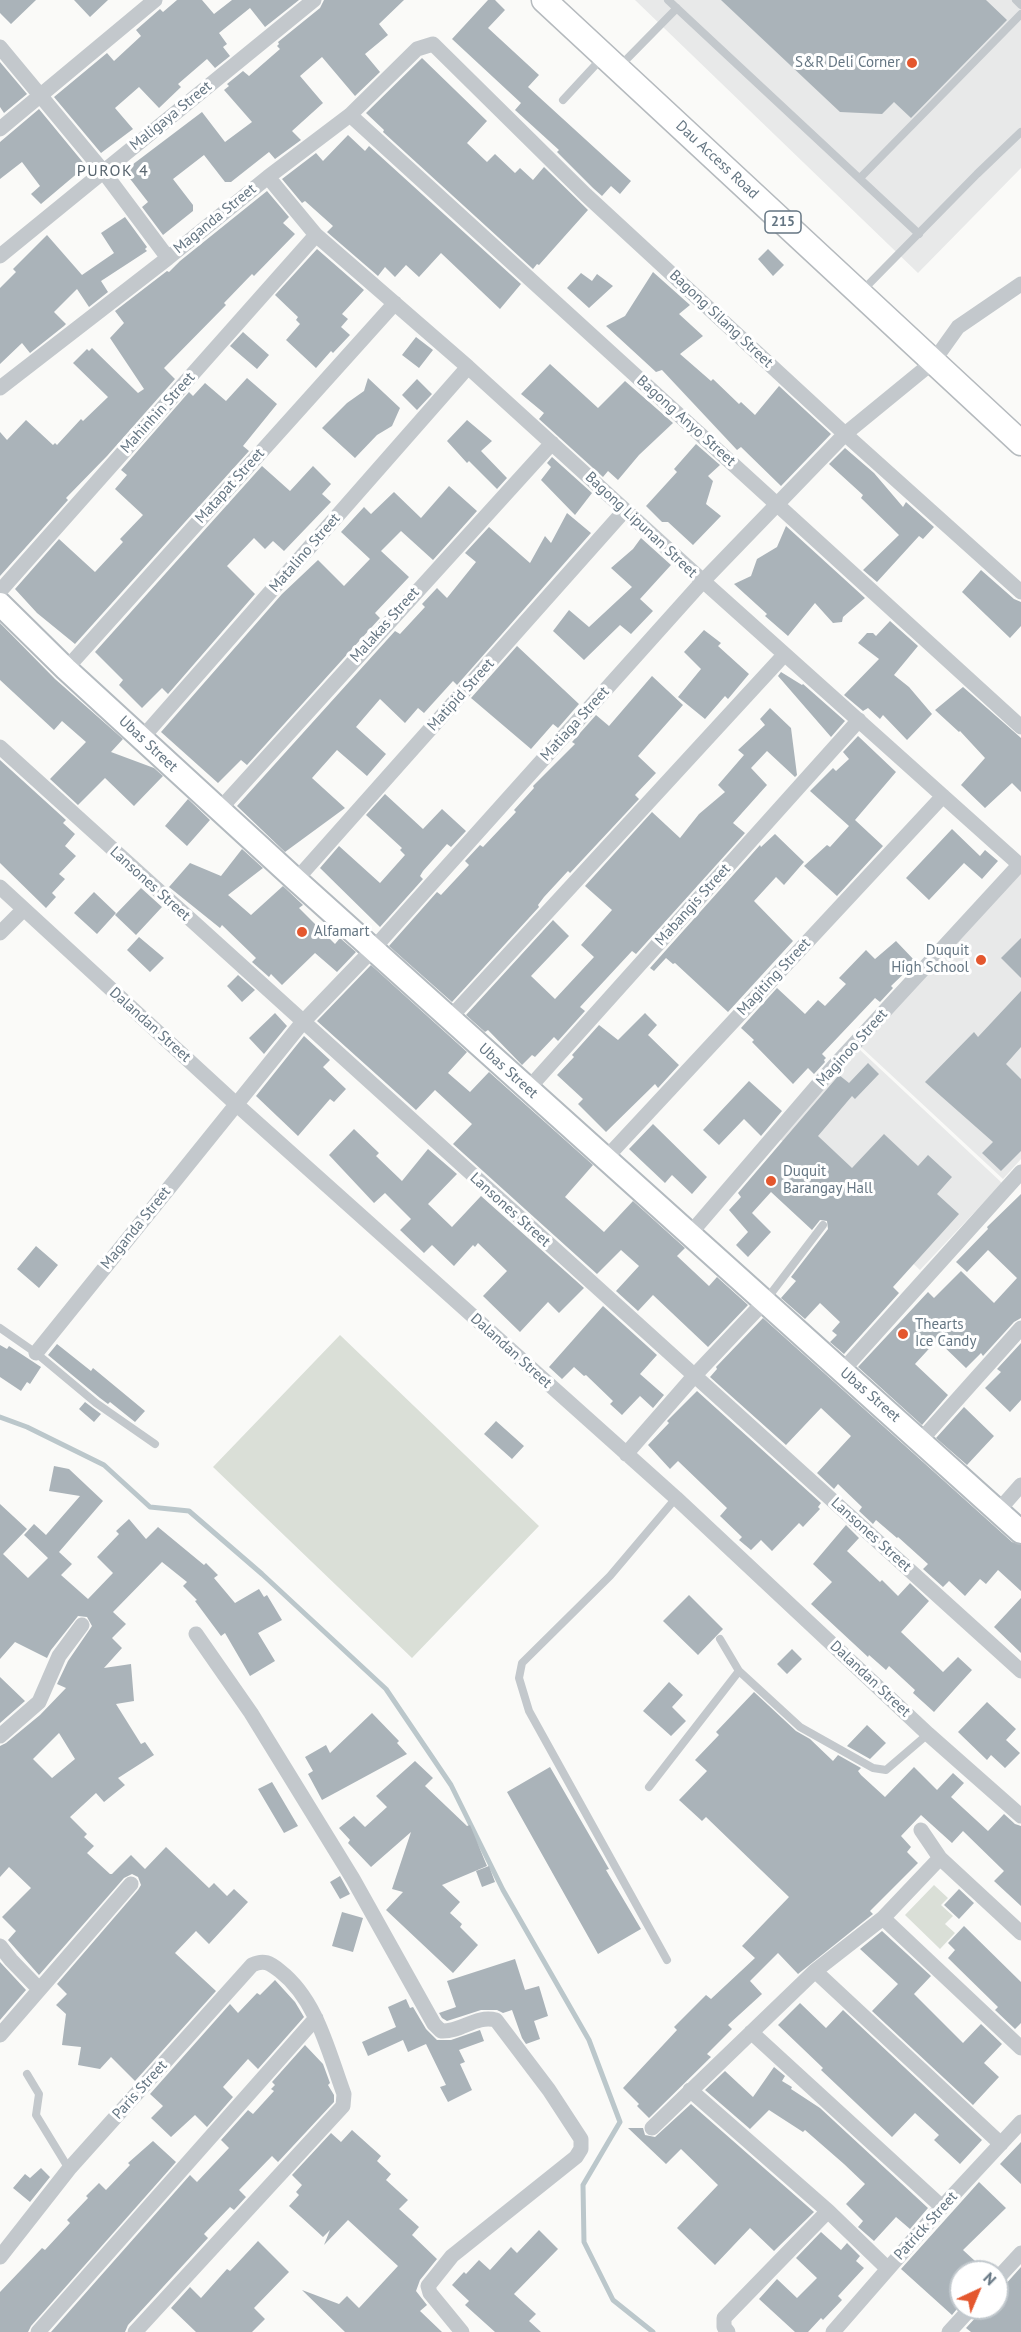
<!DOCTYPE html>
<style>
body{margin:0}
#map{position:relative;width:1021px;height:2332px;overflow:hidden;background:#fafaf8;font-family:"PT Sans",sans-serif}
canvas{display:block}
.north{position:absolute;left:949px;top:2260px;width:60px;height:60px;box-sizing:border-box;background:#fff;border:2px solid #c1c8cd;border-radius:50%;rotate:44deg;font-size:16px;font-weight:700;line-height:24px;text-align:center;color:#657683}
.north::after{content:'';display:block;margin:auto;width:21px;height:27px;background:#e4572e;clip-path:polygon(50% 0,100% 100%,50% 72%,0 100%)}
</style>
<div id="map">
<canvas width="1021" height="2332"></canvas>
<div class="north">N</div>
</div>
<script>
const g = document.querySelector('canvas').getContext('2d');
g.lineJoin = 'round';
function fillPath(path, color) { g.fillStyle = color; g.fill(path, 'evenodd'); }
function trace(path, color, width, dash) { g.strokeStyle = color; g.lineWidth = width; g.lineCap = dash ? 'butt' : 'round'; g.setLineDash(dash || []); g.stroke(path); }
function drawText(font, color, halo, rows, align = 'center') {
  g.font = font + ' "PT Sans",sans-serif'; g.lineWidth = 6; g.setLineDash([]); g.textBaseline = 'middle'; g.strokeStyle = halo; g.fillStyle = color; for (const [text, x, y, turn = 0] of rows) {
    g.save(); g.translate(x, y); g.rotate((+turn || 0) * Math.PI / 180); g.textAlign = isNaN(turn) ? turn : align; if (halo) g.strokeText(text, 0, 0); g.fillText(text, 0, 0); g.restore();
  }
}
const built = new Path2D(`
 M635 0H1021V168L918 273Z
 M1021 873V1159L1003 1179 860 1046Z
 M859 1049 1002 1183 920 1270 777 1136Z`);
const green = new Path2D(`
 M340 1335 539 1526 412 1658 213 1467Z
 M934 1885 948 1898 941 1905 953 1916 945 1924 955 1933 940 1949 905 1915Z`);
const stream = new Path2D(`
 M0 1417 27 1427 104 1465 150 1507 189 1511 262 1574 386 1689 451 1785 503 1890 589 2040 620 2122 583 2185 584 2242 613 2300 653 2332`);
const building = new Path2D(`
 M0 0H36L11 24 0 13Z
 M74 0H108L90 17Z
 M177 0H202L214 14 232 0H299L265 27 250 8 219 33 227 44 223 47 230 56 215 68 207 59 178 84 181 87 159 108 139 87 115 108 133 129 101 153 54 97 107 53 114 61 141 36 136 30 160 9 163 12Z
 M324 0H404L379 24 388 35 365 54 380 72 355 96 322 57 300 76 323 103 292 131 301 140 275 159 269 152 231 182H225L204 155 173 179 193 205V211L163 235 142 207 148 202 124 171 202 112 225 142 252 122 224 90 229 86 227 84 243 71 249 76 280 49 277 46 279 44 278 42 320 8Z
 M488 0H495L505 10 488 28 539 75 528 87 631 181 620 194 611 186 602 196 593 188 557 152 559 150 515 110 521 103 452 39Z
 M721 0H986L1007 20 911 118 894 102 882 114 840 112Z
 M422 58 487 121 467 143 487 162 495 154 515 173 520 168 533 180 544 167 588 210 539 265 537 264 533 269 383 132 384 130 366 113Z
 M0 62 27 94 4 113 0 107Z
 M39 109 86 166 41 204 31 194 40 186 22 162 0 179V142Z
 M348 135 365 151 369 146 521 284 500 309 441 253 419 277 406 265 395 277 385 267 378 276 327 232 333 226 305 201 302 203 282 179 316 153 323 161Z
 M267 191 289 217 283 223 295 234 254 276 252 274 224 303 226 305 164 368 175 379 107 456 66 498 68 500 0 576V432L7 440 26 420 53 445 55 443 57 445 81 419 83 421 108 397 73 363 87 349 89 351 92 348 138 393 144 389 110 338 124 323 115 311 167 271 169 272 180 261Z
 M125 217 147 247 145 249 147 251 101 281 108 292 89 307 77 289 54 312 66 324 64 326 30 353 22 343 0 364V288L16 272 13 269 47 235 82 275 114 253 101 233Z
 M317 249 364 290 342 314 348 319 341 327 350 335 333 353 331 351 316 368 286 340 300 324 296 320 298 317 275 295Z
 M768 249 784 265 773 276 758 259Z
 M653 272 690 305 679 314 703 336 680 354 711 381 713 379 739 404 741 402 755 415 779 386 831 434 781 486 741 447 737 450 662 370 656 372 606 326 625 316Z
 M581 273 592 281 597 274 613 286 589 308 567 288Z
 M243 332 269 355 257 369 230 346Z
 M416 337 433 350 419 368 402 355Z
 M550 364 598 408 625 381 673 423 639 455 618 480 608 471 603 477 539 419 544 413 521 394Z
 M247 378 277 404 243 446 249 451 75 644 37 613 15 589 59 539 95 572 123 542 120 539 143 515 115 489 127 475 121 470 189 392 193 396 205 383 226 401Z
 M368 378 400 408 392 426 377 435 355 458 322 428 347 403 364 391Z
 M417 379 432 394 417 410 402 395Z
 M467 420 492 441 481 451 507 478 497 489 469 461 467 463 447 441Z
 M696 444 720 465 708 476 713 481 706 504 721 516 693 545 668 522H662L646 506 677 472 674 469Z
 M845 448 874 473 903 507 906 502 934 527 923 539 919 536 877 582 863 570 899 535 861 498 863 495 829 464Z
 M552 457 592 493 575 515 541 480 551 467 547 463Z
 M262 466 290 491 313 466 331 484 322 494 331 502 284 551 273 541 265 549 254 538 227 566 255 594 168 694 162 688 142 708 119 685 123 680 95 652Z
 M449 486 477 511 433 560 401 531 381 551 409 577 375 613 380 618 247 765 241 760 218 783 161 732 282 594 318 560 344 586 370 559 341 532 364 507 371 514 394 492 421 518Z
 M567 513 591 533 457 685 453 681 424 713 418 708 405 723 380 699 356 727 386 754 367 776 337 750 312 778 345 808 285 852 237 806 395 631 400 634 425 607 422 604 437 588 447 598 476 562 465 553 489 527 530 563 545 536 551 543Z
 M786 526 865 598 843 617 842 622 833 623 815 603 788 636 765 616 767 614 734 584 751 576 757 559 777 547Z
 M641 538 671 565 640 599 653 611 631 634 620 625 584 660 553 631 569 610 589 627 632 587 611 568 633 549Z
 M981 570 1014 599 1021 602V626L1010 638 962 592Z
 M890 621 918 646 894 675 909 687 932 714 907 740 883 715 880 719 868 708 863 711 844 695 879 659 858 643 867 633H873L876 636Z
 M0 623 55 679 123 739 111 752 154 768 163 776 134 806 105 778 78 805 50 779 86 742 62 721 54 730 0 680Z
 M704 630 721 643 718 646 749 674 728 699 725 696 705 719 678 697 701 669 684 652Z
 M517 646 579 704 558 728 553 724 531 749 471 698Z
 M781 672 802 685 803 684 845 721 831 737 778 676Z
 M652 676 683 705 638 756 656 773 635 795 639 799 570 873 568 871 544 897 538 905 539 907 452 1002 389 946 437 892 441 895 469 865 465 861 480 845 483 847 516 812 514 810 534 788 533 786 575 744 572 742 596 715 609 726Z
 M963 687 1021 738V792L1012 783 985 808 961 785 985 758 960 731 959 732 935 710Z
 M770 708 791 728 797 775 795 777 767 751 751 768 767 785 733 823 745 833 636 954 632 951 580 1007 585 1011 558 1041 554 1037 535 1057 532 1055 522 1065 488 1030 485 1032 466 1015 553 920 569 936 531 976 555 999 594 957 581 945 612 910 585 886 652 812 680 838 699 814 725 792 718 785 744 755 738 750 765 725 760 719Z
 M858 736 896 772 855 820 883 846 837 896 804 866 827 845 830 847 849 826 810 791 833 768 836 771 849 759 843 752Z
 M0 760 66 820 63 823 75 834 65 846 76 856 59 874 65 879 52 893 56 897 46 908 0 863Z
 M385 794 423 829 442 809 466 831 451 847 447 844 423 871 420 876 423 879 380 927 320 868 339 846 380 883 405 855 400 850 402 848 366 815Z
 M188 799 210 820 187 846 165 826Z
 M952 829 980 856 985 850 998 861 982 879 964 863 929 900 906 878Z
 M775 834 804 862 784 885 776 877 754 901 793 941 728 1012 675 963 673 964 666 958 654 971 650 968 760 845 761 847Z
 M242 849 263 868 228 895 251 915 283 886 303 905 299 908 335 944 340 938 356 952 337 972 315 953 282 985 271 974 269 977 252 962 256 958 222 925 220 928 169 887 190 863 221 876Z
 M141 888 162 907 136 935 115 915Z
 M94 892 116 913 97 934 74 913Z
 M139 937 164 958 150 972 127 950Z
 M1021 938V978L1001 958Z
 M896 941 916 962 891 986 893 988 880 1002 875 998 822 1054 826 1058 824 1060 825 1062 814 1074 808 1068 793 1084 752 1042 754 1040 741 1028 777 988 805 1014 818 1000 825 1006 846 984 839 978 866 950 875 959Z
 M371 965 467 1052 448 1073 470 1092 489 1072 593 1165 565 1197 604 1232 633 1201 685 1248 677 1256 709 1286 717 1277 748 1305 708 1347 653 1295 638 1311 616 1291 639 1266 621 1250 597 1274 453 1144 472 1124 435 1090 416 1110 317 1021Z
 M238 975 255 990 242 1002 227 986Z
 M1021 991V1047L1006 1064 1021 1079V1151L1001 1171 982 1153 993 1142 925 1082 974 1032 978 1037Z
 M275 1013 287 1026 264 1054 249 1038Z
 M645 1013 657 1025 648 1035 679 1065 658 1088 655 1084 606 1132 578 1104 583 1099 557 1075 574 1057 572 1055 599 1025 618 1040Z
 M304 1036 330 1060 323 1067 346 1089 334 1102 330 1099 298 1136 256 1096Z
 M868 1063 879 1074 855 1099 852 1096 818 1136 852 1168 884 1134 918 1166 928 1155 952 1177 937 1194 959 1214 893 1287 899 1293 844 1354 830 1342 837 1335 832 1331 840 1322 820 1303 805 1319 781 1298 796 1281 791 1277 828 1229 827 1221 820 1220 812 1230 771 1192 752 1213 771 1232 748 1257 736 1245 748 1232 729 1210 741 1197 738 1193 839 1075 849 1083Z
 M749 1081 782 1111 761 1136 744 1119 719 1145 703 1130Z
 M653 1124 707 1177 692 1194 672 1175 665 1183 629 1149Z
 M354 1129 379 1153 376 1156 402 1181 428 1149 457 1174 428 1204 452 1227 481 1196 584 1288 559 1313 548 1302 520 1332 483 1296 507 1271 478 1243 475 1247 473 1245 454 1266 432 1245 424 1253 400 1230 411 1219 385 1193 374 1203 329 1155Z
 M1021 1194V1318L1014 1322 983 1356 981 1353 966 1368 937 1340 915 1364 948 1395 922 1425 858 1367 928 1292 934 1298 961 1271 994 1303 1017 1278 988 1250 967 1272 956 1262 988 1229 987 1227Z
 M36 1246 58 1265 39 1288 17 1269Z
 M603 1306 657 1355 640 1374 664 1395 653 1408 640 1396 622 1415 610 1404 613 1401 586 1375 584 1376 574 1367 562 1379 549 1367Z
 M763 1318 1012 1542 1021 1545V1591L998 1570 986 1584 980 1579 965 1596 949 1581 943 1587 923 1569 928 1564 898 1537 897 1538 876 1520 873 1524 859 1511 862 1507 838 1484 834 1489 817 1473 851 1436 821 1408 786 1445 710 1377 717 1369 716 1367Z
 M1021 1343V1400L1010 1412 985 1388 1001 1372 997 1369Z
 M57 1344 91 1371 93 1368 145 1411 135 1422 110 1402 108 1404 100 1398 48 1355Z
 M0 1345 7 1349 9 1346 41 1367 30 1384 27 1382 21 1391 0 1377Z
 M697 1391 821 1503 818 1507 820 1509 803 1527 799 1523 772 1551 761 1540 751 1550 739 1540 742 1537 720 1516 727 1508 678 1461 670 1469 648 1445 669 1423 667 1421Z
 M85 1402 101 1414 94 1422 79 1409Z
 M964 1407 994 1436 967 1465 936 1438Z
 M496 1421 524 1446 512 1459 484 1434Z
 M54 1466 69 1469 103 1501 59 1552 72 1564 61 1575 88 1599 113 1573 97 1557 119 1534 116 1531 129 1519 146 1539 158 1527 204 1565 206 1563 218 1575 214 1578 235 1603 259 1589 264 1597 267 1595 282 1620 258 1633 275 1661 250 1676 225 1633 221 1636 195 1601 197 1600 183 1586 187 1582 162 1562 113 1612 126 1624 112 1638 122 1648 104 1668 131 1664 134 1701 116 1704 141 1744 145 1742 154 1755 118 1778 125 1785 104 1802 96 1793 70 1817 87 1834 84 1837 94 1846 87 1853 110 1874H112L131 1855 145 1869 166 1847 209 1888 214 1883 227 1896 234 1889 248 1902 209 1944 196 1931 175 1953 216 1991 135 2081 111 2057 100 2069 78 2065 81 2047 62 2045 66 2014 56 2005 67 1994 57 1984 138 1890 141 1885 138 1877 132 1874 124 1878 39 1975 8 1940 16 1931 2 1917 31 1888 9 1867 0 1877V1746L6 1743 40 1715 66 1688 57 1684 68 1661 92 1626 87 1617 78 1616 51 1650 47 1658 15 1642 0 1659V1504L27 1529 3 1554 28 1578 48 1558 24 1535 34 1524 46 1535 80 1496 49 1491ZM59 1733 75 1759 52 1778 33 1759Z
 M846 1525 859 1538 847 1551 880 1582 882 1580 898 1596 910 1583 929 1601 901 1632 943 1672 958 1657 972 1670 934 1712 913 1693 915 1690 889 1666 886 1670 869 1655 868 1657 811 1604 832 1582 813 1564Z
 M689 1595 723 1629 698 1655 663 1621Z
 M1021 1598V1653L994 1627Z
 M792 1649 802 1659 787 1674 777 1664Z
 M0 1677 25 1701 0 1723Z
 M669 1682 683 1695 672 1707 686 1721 671 1736 643 1711Z
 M754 1692 796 1731 810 1739 833 1761 838 1755 861 1768 858 1771 861 1775 885 1797 914 1767 937 1790 953 1773 964 1783 951 1797 988 1831 1004 1814 1015 1824 1021 1826V1906L994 1881 1004 1871 963 1831 952 1843 921 1815 901 1836 911 1847 907 1852 918 1863 870 1911 873 1914 798 1974 778 1953 750 1981 762 1994 728 2025 732 2029 707 2054 711 2057 649 2118 637 2106 639 2104 623 2088 677 2030 674 2027 706 1995 711 1999 755 1958 742 1946 789 1897 706 1817 702 1821 679 1800 707 1771 695 1760 719 1735 716 1732Z
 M987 1702 1016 1729 1006 1740 1020 1753 1005 1768 991 1755 987 1760 958 1732Z
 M372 1713 399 1741 397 1743 407 1754 322 1800 308 1774 313 1771 305 1757 326 1745 330 1753Z
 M867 1725 886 1743 870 1759 847 1746Z
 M415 1761 433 1778 425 1786 467 1826 470 1825 487 1866 442 1885 460 1902 450 1913 462 1924 460 1927 478 1945 453 1973 386 1910 403 1892 392 1889 411 1832 371 1867 348 1843 350 1840 339 1828 354 1816 365 1827 387 1807 376 1796Z
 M550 1767 609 1869 606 1870 641 1929 598 1954 507 1792Z
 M272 1782 298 1826 284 1833 258 1789Z
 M489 1866 495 1882 482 1887 476 1871Z
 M340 1876 350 1894 340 1899 330 1882Z
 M959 1889 974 1903 959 1919 944 1905Z
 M342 1912 363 1918 353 1952 332 1946Z
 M964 1926 1021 1982V2023L1015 2029 995 2010 998 2007 948 1958 955 1950 948 1943Z
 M882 1931 931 1976 914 1994 963 2043 981 2024 1002 2044 984 2063 999 2077 973 2105 872 2011 898 1984 860 1949Z
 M515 1959 525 1990 539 1986 548 2016 534 2021 540 2039 526 2044 522 2038 512 2010 503 2013 497 2010H481L447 2021 442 2018 439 2013 456 2007 447 1981Z
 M0 1962 26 1990 0 2020Z
 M275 1980 295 2002 304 2017 258 2069 248 2059 223 2087 233 2097 207 2127 195 2115 171 2137 151 2118 163 2106 150 2094 230 2004 238 2013 257 1993 260 1995Z
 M406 1999 410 2008 413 2007 426 2029 437 2040H451L480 2030 484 2041 459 2050 465 2062 460 2064 472 2090 448 2102 440 2087 446 2085 426 2044 408 2052 403 2040 368 2056 362 2042 396 2027 388 2007Z
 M800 2003 826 2028 843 2010 982 2140 960 2164 934 2140 939 2135 915 2113 892 2137 821 2070 823 2068 778 2025Z
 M305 2045 323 2064 330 2083 328 2085 334 2095V2102L278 2162 272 2156 239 2190 246 2197 234 2210 230 2207 204 2234 208 2238 128 2325 125 2332H51L190 2175 197 2182 229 2148 221 2140 248 2110 253 2114 274 2091 271 2089 275 2085 272 2082Z
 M774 2067 785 2076 782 2081 792 2087 791 2089 820 2108 928 2208 910 2229 896 2217 874 2241 858 2227 863 2221 846 2204 865 2184 844 2164 805 2130 803 2132 769 2110 750 2129 705 2090 725 2071 753 2097Z
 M691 2104 814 2212 774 2251 750 2228 715 2265 677 2228 718 2185 681 2149 666 2164 628 2128H643L645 2135 655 2137Z
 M352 2130 381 2156 377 2161 391 2174 386 2180 408 2200 399 2209 419 2227 412 2235 437 2259 420 2280 416 2291 427 2305 420 2311 442 2332H345L302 2290 339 2304 347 2296 359 2308 398 2266 348 2220 324 2245 330 2230 323 2237 289 2206 299 2195 296 2192 302 2185 292 2175 331 2133 341 2142Z
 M153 2141 176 2162 31 2326 28 2332H0V2292L42 2248 45 2250 70 2223 67 2220 88 2198 86 2196 99 2183 106 2190 130 2165 128 2163Z
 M1021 2142V2184L1000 2164Z
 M41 2168 50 2177 30 2202 13 2188 25 2174 30 2178Z
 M979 2182 1006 2208 963 2250 987 2272H961V2304L952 2315 901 2269Z
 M539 2230 558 2249 514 2294 536 2314 529 2321 541 2332H495L465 2305 469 2301 452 2285 464 2272 466 2274 479 2260 490 2270 511 2247 517 2253Z
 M821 2232 841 2250 847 2243 860 2256 856 2261 864 2268 838 2296 842 2300 823 2320 821 2318 808 2332H795L759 2299 777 2279 797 2298 817 2278 796 2258Z
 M258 2241 289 2272 254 2308 265 2319 252 2332H196L171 2308 190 2287 201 2298 227 2269 230 2271Z
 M1021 2267V2332H971L966 2328 978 2315 981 2308H997V2289L1004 2286Z`);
const lane = new Path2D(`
 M668 0 919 234
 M1016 0 1021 5
 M619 67 677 8
 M563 100 601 59
 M860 178 1021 14
 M861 292 977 174 1021 132
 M766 1300 823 1225
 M0 1328 36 1353 96 1403 155 1444
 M720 1639 739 1671 800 1727 873 1768 886 1770 928 1734
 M649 1787 739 1671
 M667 1960 529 1711 519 1678 522 1663 610 1576 676 1498
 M27 2074 39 2094 36 2115 69 2169`);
const street = new Path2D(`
 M0 47 103 171 168 258
 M350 115 1021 727
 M0 129 155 0
 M268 177 316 235 468 367 703 581 1021 866
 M0 256 314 0
 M0 388 168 258 268 177 350 115 417 49 433 44 586 195 845 434 1021 592
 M0 591 316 235
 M66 669 395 303
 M142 738 468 367
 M0 747 1021 1671
 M219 810 552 443
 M296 880 625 510
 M0 887 236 1104 676 1498 928 1734 1021 1816
 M0 933 24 909
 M449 1019 784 655
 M528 1089 859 720
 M606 1158 943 796
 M689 1235 835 1065 1019 865
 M36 1353 302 1023 374 948 703 581 845 434 933 362 958 327 1021 284
 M842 1371 1021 1172
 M921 1440 1021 1328
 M626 1454 695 1375 765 1301
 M998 1511 1021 1485
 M196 1634 251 1713 353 1879 434 2024 441 2031C462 2032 475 2015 496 2020L549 2090 581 2139V2149L576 2157 452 2256 428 2286 430 2293 462 2332
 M0 1736 39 1702 59 1656 82 1625
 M921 1830 940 1858 1021 1933
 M883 1918 1021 2048
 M0 1946 11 1960 39 1989
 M815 1971 1001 2144
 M751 2032 942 2207
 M0 2035 131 1884
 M690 2090 828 2211 888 2269
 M652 2128 815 1971 883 1918 940 1858
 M0 2257 69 2169 252 1965C264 1959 270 1963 280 1971 317 2000 328 2051 344 2094L343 2106 135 2332
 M997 2279 1021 2253
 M38 2332 316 2018
 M728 2332 724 2327V2318L828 2211
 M833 2332 942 2207 1021 2122
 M949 2332 971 2308`);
const secondary = new Path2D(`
 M0 604 66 669 296 880 1021 1532`);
const primary = new Path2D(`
 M544 0 1021 443`);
const markers = [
 [912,63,6,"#e4572e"],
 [302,932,6,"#e4572e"],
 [981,960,6,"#e4572e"],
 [771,1181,6,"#e4572e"],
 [903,1334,6,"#e4572e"]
];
const shields = [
 [783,222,36]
];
const shieldNames = [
 ["215",783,222]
];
const poiNames = [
 ["S&R Deli Corner",900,63,"right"],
 ["Alfamart",314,932],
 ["Duquit",969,951,"right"],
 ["High School",969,968,"right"],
 ["Duquit",783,1172],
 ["Barangay Hall",783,1189],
 ["Thearts",915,1325],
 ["Ice Candy",915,1342]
];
const streetNames = [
 ["Maligaya Street",171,116,-39],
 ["Dau Access Road",717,160,43],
 ["Maganda Street",215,219,-39],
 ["Bagong Silang Street",721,319,43],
 ["Mahinhin Street",158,413,-48],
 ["Bagong Anyo Street",686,421,42],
 ["Matapat Street",230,486,-48],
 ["Bagong Lipunan Street",641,525,43],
 ["Matalino Street",305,553,-49],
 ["Malakas Street",385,625,-48],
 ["Matipid Street",461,695,-48],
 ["Matiaga Street",575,724,-48],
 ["Ubas Street",148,744,43],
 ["Lansones Street",150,884,42],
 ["Mabangis Street",693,905,-48],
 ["Magiting Street",774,977,-47],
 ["Dalandan Street",150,1025,42],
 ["Maginoo Street",852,1048,-48],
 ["Ubas Street",508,1071,42],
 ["Lansones Street",510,1210,42],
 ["Maganda Street",136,1228,-51],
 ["Dalandan Street",511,1351,42],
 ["Ubas Street",870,1395,41],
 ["Lansones Street",871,1535,42],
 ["Dalandan Street",870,1679,43],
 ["Paris Street",140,2090,-48],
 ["Patrick Street",926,2226,-48]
];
const neighbourhoodNames = [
 ["PUROK 4",113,171]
];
fillPath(built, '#e8e9e9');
fillPath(green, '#dadfd7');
trace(stream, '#bbc7cb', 5);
fillPath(building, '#aab3b9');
trace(secondary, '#b3babf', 26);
trace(primary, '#b5babe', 27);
trace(lane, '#c3c8cc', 8);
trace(street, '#c3c8cc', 15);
trace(secondary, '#fff', 22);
trace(primary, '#fff', 24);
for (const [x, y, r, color] of markers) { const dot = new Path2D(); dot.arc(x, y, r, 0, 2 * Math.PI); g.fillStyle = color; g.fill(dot); trace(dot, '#fff', 2); }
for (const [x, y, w] of shields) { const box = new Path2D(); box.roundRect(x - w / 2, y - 11, w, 22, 4.5); g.fillStyle = '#fff'; g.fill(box); trace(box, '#657683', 1.5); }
drawText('bold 14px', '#657683', null, shieldNames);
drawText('15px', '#657683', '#fff', poiNames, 'left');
drawText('15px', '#657683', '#fff', streetNames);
g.letterSpacing = '1.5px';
drawText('16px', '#57646e', '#fff', neighbourhoodNames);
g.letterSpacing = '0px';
</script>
